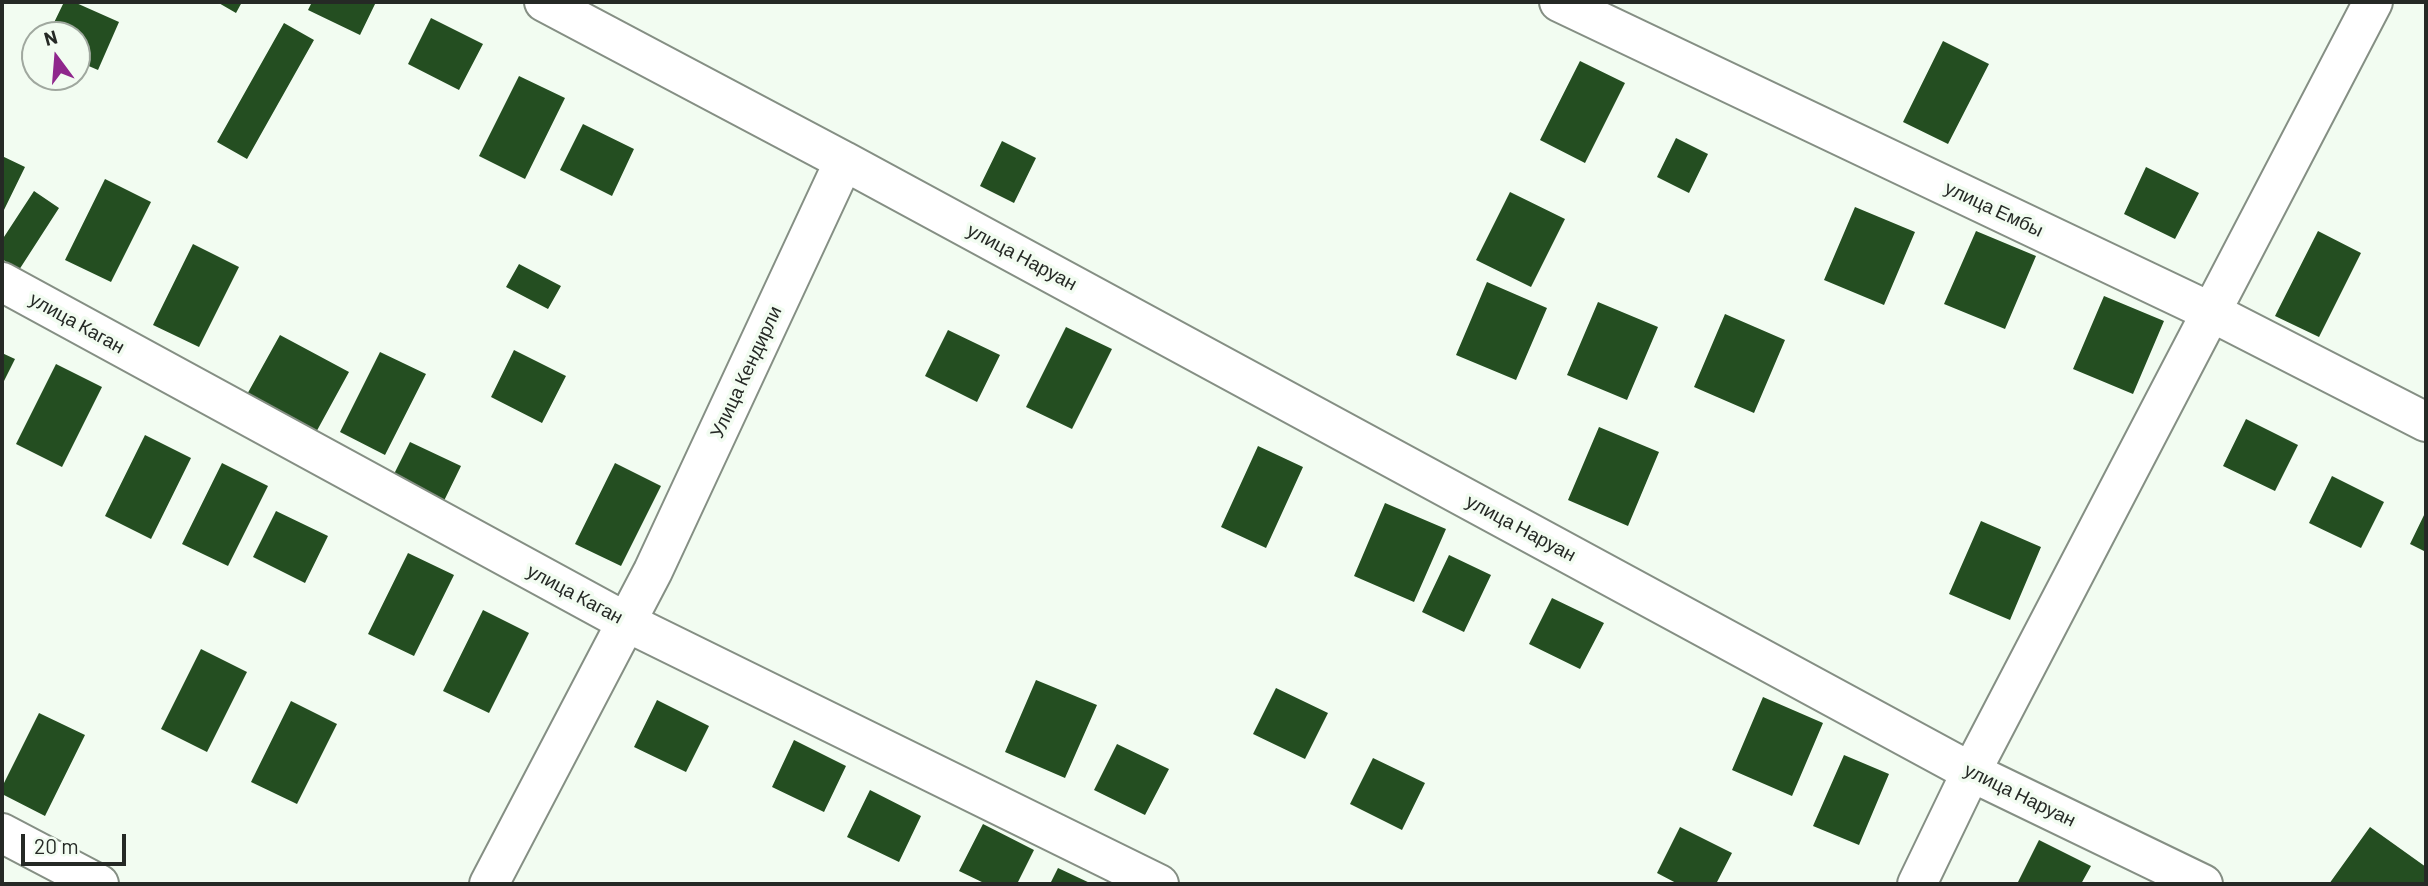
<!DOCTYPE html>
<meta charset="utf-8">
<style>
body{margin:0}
#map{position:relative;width:2428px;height:886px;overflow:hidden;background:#f2fcf1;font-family:Barlow,sans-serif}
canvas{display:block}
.frame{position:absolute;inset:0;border:4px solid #252925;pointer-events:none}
.north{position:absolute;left:21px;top:21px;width:70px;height:70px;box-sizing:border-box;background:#f2fcf1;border:2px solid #a0a89f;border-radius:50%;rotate:344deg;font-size:19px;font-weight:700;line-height:28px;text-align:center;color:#252925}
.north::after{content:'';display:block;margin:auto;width:24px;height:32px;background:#8f278c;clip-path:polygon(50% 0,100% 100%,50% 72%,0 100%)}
.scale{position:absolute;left:21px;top:834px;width:105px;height:32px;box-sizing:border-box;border:4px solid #252925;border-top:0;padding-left:9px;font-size:21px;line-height:24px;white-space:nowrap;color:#252925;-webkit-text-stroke:5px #f2fcf1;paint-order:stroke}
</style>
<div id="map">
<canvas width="2428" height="886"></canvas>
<div class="frame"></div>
<div class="north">N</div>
<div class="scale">20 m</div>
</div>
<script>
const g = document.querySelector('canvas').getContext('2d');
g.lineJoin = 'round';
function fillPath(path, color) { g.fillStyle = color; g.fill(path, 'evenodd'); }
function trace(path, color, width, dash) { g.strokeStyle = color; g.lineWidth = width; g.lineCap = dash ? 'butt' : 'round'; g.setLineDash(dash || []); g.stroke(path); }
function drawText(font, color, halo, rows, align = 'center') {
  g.font = font + ' Barlow,sans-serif'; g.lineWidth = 7; g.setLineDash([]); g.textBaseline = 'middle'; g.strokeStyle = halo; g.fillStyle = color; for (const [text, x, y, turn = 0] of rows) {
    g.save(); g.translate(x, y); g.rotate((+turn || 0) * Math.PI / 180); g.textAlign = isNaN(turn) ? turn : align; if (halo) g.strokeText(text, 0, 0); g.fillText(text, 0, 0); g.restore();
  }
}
const building = new Path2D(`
 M64 2H74L119 22 98 70 77 61V35H48Z
 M217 2H242L236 13Z
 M312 2H376L360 35 308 10Z
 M431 18 483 44 459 90 408 64Z
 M284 23 314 40 247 159 217 142Z
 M1943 41 1989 64 1948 144 1903 122Z
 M1580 61 1625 83 1585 163 1540 140Z
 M519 76 565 98 525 179 479 156Z
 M583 124 634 149 612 196 560 170Z
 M1676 138 1708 154 1689 193 1657 177Z
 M1002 141 1036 158 1014 203 980 186Z
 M2 156 25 167 2 214Z
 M2146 167 2199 193 2175 239 2124 214Z
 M105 179 151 202 111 282 65 260Z
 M34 191 59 208 19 270 2 259V240Z
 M1510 192 1565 219 1531 287 1476 260Z
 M1855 207 1915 232 1884 305 1824 280Z
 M1976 231 2036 256 2005 329 1944 304Z
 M2318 231 2361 253 2319 337 2275 316Z
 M193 244 239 267 199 347 153 325Z
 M519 264 561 286 548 309 506 287Z
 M1487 282 1547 308 1516 380 1456 355Z
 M2104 296 2164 321 2133 394 2073 369Z
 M1598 302 1658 327 1627 400 1567 375Z
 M1725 314 1785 340 1754 413 1694 387Z
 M1066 327 1112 349 1072 429 1026 407Z
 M948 330 1000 355 977 402 925 376Z
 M280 335 349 372 314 436 245 398Z
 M514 350 566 376 542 423 491 397Z
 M380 352 426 374 385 455 340 432Z
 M2 353 15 359 2 385Z
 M56 364 102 387 62 467 16 444Z
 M2246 419 2298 445 2275 491 2223 466Z
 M1599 427 1659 452 1628 526 1568 500Z
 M145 435 191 458 151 539 105 516Z
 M410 442 461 466 440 509 389 484Z
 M1258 446 1303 467 1266 548 1221 527Z
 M222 463 268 486 228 566 182 544Z
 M615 463 661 486 621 566 575 544Z
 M2332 476 2384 502 2361 548 2309 523Z
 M1385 503 1446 529 1414 602 1354 576Z
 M276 511 328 536 305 583 253 557Z
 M2426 511V552L2410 544Z
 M1981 521 2041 547 2010 620 1949 594Z
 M408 553 454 575 414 656 368 634Z
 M1449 555 1491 575 1464 632 1422 612Z
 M1552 598 1604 623 1580 669 1529 644Z
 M483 610 529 633 489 713 443 691Z
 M201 649 247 672 207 752 161 729Z
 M1036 680 1097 705 1065 778 1005 752Z
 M1276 688 1328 713 1305 759 1253 734Z
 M1763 697 1823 723 1792 796 1732 770Z
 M657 700 709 726 686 772 634 747Z
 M291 701 337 724 297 804 251 782Z
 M39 713 85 735 45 816 2 794V787Z
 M794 740 846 766 824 812 772 787Z
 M1117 744 1169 769 1145 815 1094 790Z
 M1844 755 1889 774 1859 845 1813 826Z
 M1373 758 1425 783 1402 830 1350 804Z
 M870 790 921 816 899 862 847 837Z
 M983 824 1034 850 1017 884H986L959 871Z
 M1680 827 1732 853 1716 884H1678L1657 873Z
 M2370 827 2426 867V884H2329Z
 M2039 840 2091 866 2081 884H2017Z
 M1058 868 1092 884H1050Z`);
const minor = new Path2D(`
 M1559 2 2213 313 2426 422
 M844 161 1971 772 2203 884
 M2 282 626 622 1159 884
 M2 833 99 884
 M489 884 653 571 844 161 544 2
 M1917 884 1971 772 2373 2`);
const streetNames = [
 ["улица Ембы",1994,209,25],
 ["улица Наруан",1022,257,28],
 ["улица Каган",77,323,29],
 ["Улица Кендирли",746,372,-65],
 ["улица Наруан",1521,528,28],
 ["улица Каган",575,594,28],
 ["улица Наруан",2020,795,26]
];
fillPath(building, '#244e21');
trace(minor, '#858f84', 42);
trace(minor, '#fff', 38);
drawText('19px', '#252925', '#f2fcf1', streetNames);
</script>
